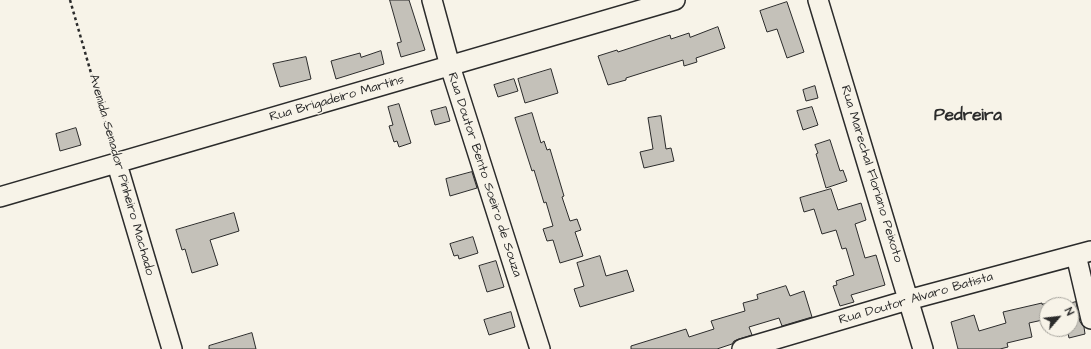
<!DOCTYPE html>
<style>
body{margin:0}
#map{position:relative;width:1091px;height:349px;overflow:hidden;background:#f7f3e8;font-family:"Architects Daughter",sans-serif}
canvas{display:block}
.north{position:absolute;left:1039px;top:297px;width:40px;height:40px;box-sizing:border-box;background:#f7f3e8;border:1px solid #a5a39c;border-radius:50%;rotate:62deg;font-size:11px;font-weight:700;line-height:16px;text-align:center;color:#2b2b2b}
.north::after{content:'';display:block;margin:auto;width:14px;height:18px;background:#2b2b2b;clip-path:polygon(50% 0,100% 100%,50% 72%,0 100%)}
</style>
<div id="map">
<canvas width="1091" height="349"></canvas>
<div class="north">N</div>
</div>
<script>
const g = document.querySelector('canvas').getContext('2d');
g.lineJoin = 'round';
function fillPath(path, color) { g.fillStyle = color; g.fill(path, 'evenodd'); }
function trace(path, color, width, dash) { g.strokeStyle = color; g.lineWidth = width; g.lineCap = dash ? 'butt' : 'round'; g.setLineDash(dash || []); g.stroke(path); }
function drawText(font, color, halo, rows, align = 'center') {
  g.font = font + ' "Architects Daughter",sans-serif'; g.lineWidth = 3; g.setLineDash([]); g.textBaseline = 'middle'; g.strokeStyle = halo; g.fillStyle = color; for (const [text, x, y, turn = 0] of rows) {
    g.save(); g.translate(x, y); g.rotate((+turn || 0) * Math.PI / 180); g.textAlign = isNaN(turn) ? turn : align; if (halo) g.strokeText(text, 0, 0); g.fillText(text, 0, 0); g.restore();
  }
}
const building = new Path2D(`
 M390 0H409L425 50 401 57 397 43 401 42Z
 M787 2 804 52 787 58 777 29 767 32 760 11Z
 M718 27 725 48 696 58 697 62 684 66 683 60 626 78V80L608 85 598 56 617 50 618 52 670 35 671 39 689 33 690 37Z
 M381 51 384 64 336 79 331 61 360 53 361 57Z
 M306 57 311 79 280 87 273 64Z
 M551 69 558 93 525 103 518 79Z
 M514 79 518 91 498 97 494 85Z
 M815 86 818 98 806 101 803 90Z
 M399 104 411 143 399 147 397 141 394 142 389 126 393 125 388 107Z
 M446 107 450 121 435 125 431 111Z
 M812 107 818 125 803 130 797 111Z
 M532 113 541 143 544 141 547 150 550 149 564 196 562 197 570 221 577 219 581 230 575 232 583 256 560 263 553 240 547 241 543 229 553 226 546 202 544 203 534 170 532 171 515 118Z
 M661 116 666 149 671 148 674 161 644 168 640 152 653 149 648 118Z
 M76 128 81 145 60 151 56 134Z
 M830 140 840 171 843 170 847 181 826 188 816 154 818 153 815 145Z
 M472 172 477 188 450 196 446 179Z
 M831 189 838 210 861 203 866 220 855 224 865 258 876 255 885 285 851 295 854 302 840 306 833 286 837 285 836 281 854 275 846 248 842 249 836 230 822 234 814 209 804 212 800 198Z
 M234 213 239 231 210 240 218 265 192 273 185 249 182 250 176 230Z
 M473 237 478 253 459 259 458 255 454 256 450 244Z
 M600 256 606 276 627 270 634 291 580 307 574 289 584 286 577 263Z
 M496 261 504 287 487 292 479 266Z
 M786 286 790 296 804 291 812 317 782 326 779 318 749 327 752 335 739 339 734 341 732 344 717 349H631V346L686 329 689 337 714 329 711 321 745 311 743 303 758 299 757 295Z
 M1060 300 1061 305H1047V319L1029 323 1032 337 1007 343 1008 347 1000 349H958L951 322 974 315 979 331 1006 323 1003 312 1042 303V304Z
 M1076 302 1080 322 1084 327 1085 334 1069 338 1067 329H1071V305H1063Z
 M511 312 515 327 489 335 484 320Z
 M252 333 256 349H209V346Z`);
const path = new Path2D(`
 M70 0 112 146`);
const street = new Path2D(`
 M432 0 450 66 540 349
 M818 0 923 349
 M117 164 172 349
 M0 197 675 0
 M1076 255 1091 319
 M742 349 908 300 1091 251`);
const streetNames = [
 ["Rua Brigadeiro Martins",337,99,-16],
 ["Rua Marechal Floriano Peixoto",871,174,73],
 ["Avenida Senador Pinheiro Machado",121,175,74],
 ["Rua Doutor Bento Soeiro de Souza",484,175,72],
 ["Rua Doutor Alvaro Batista",916,299,-16]
];
const districtNames = [
 ["Pedreira",968,116]
];
fillPath(building, '#c4c1b9');
trace(building, '#2b2b2b', 1);
trace(street, '#2b2b2b', 22);
trace(path, '#2b2b2b', 2.5, [3, 3]);
trace(street, '#f7f3e8', 19);
drawText('13px', '#2b2b2b', '#f7f3e8', streetNames);
drawText('bold 17px', '#2b2b2b', '#f7f3e8', districtNames);
</script>
